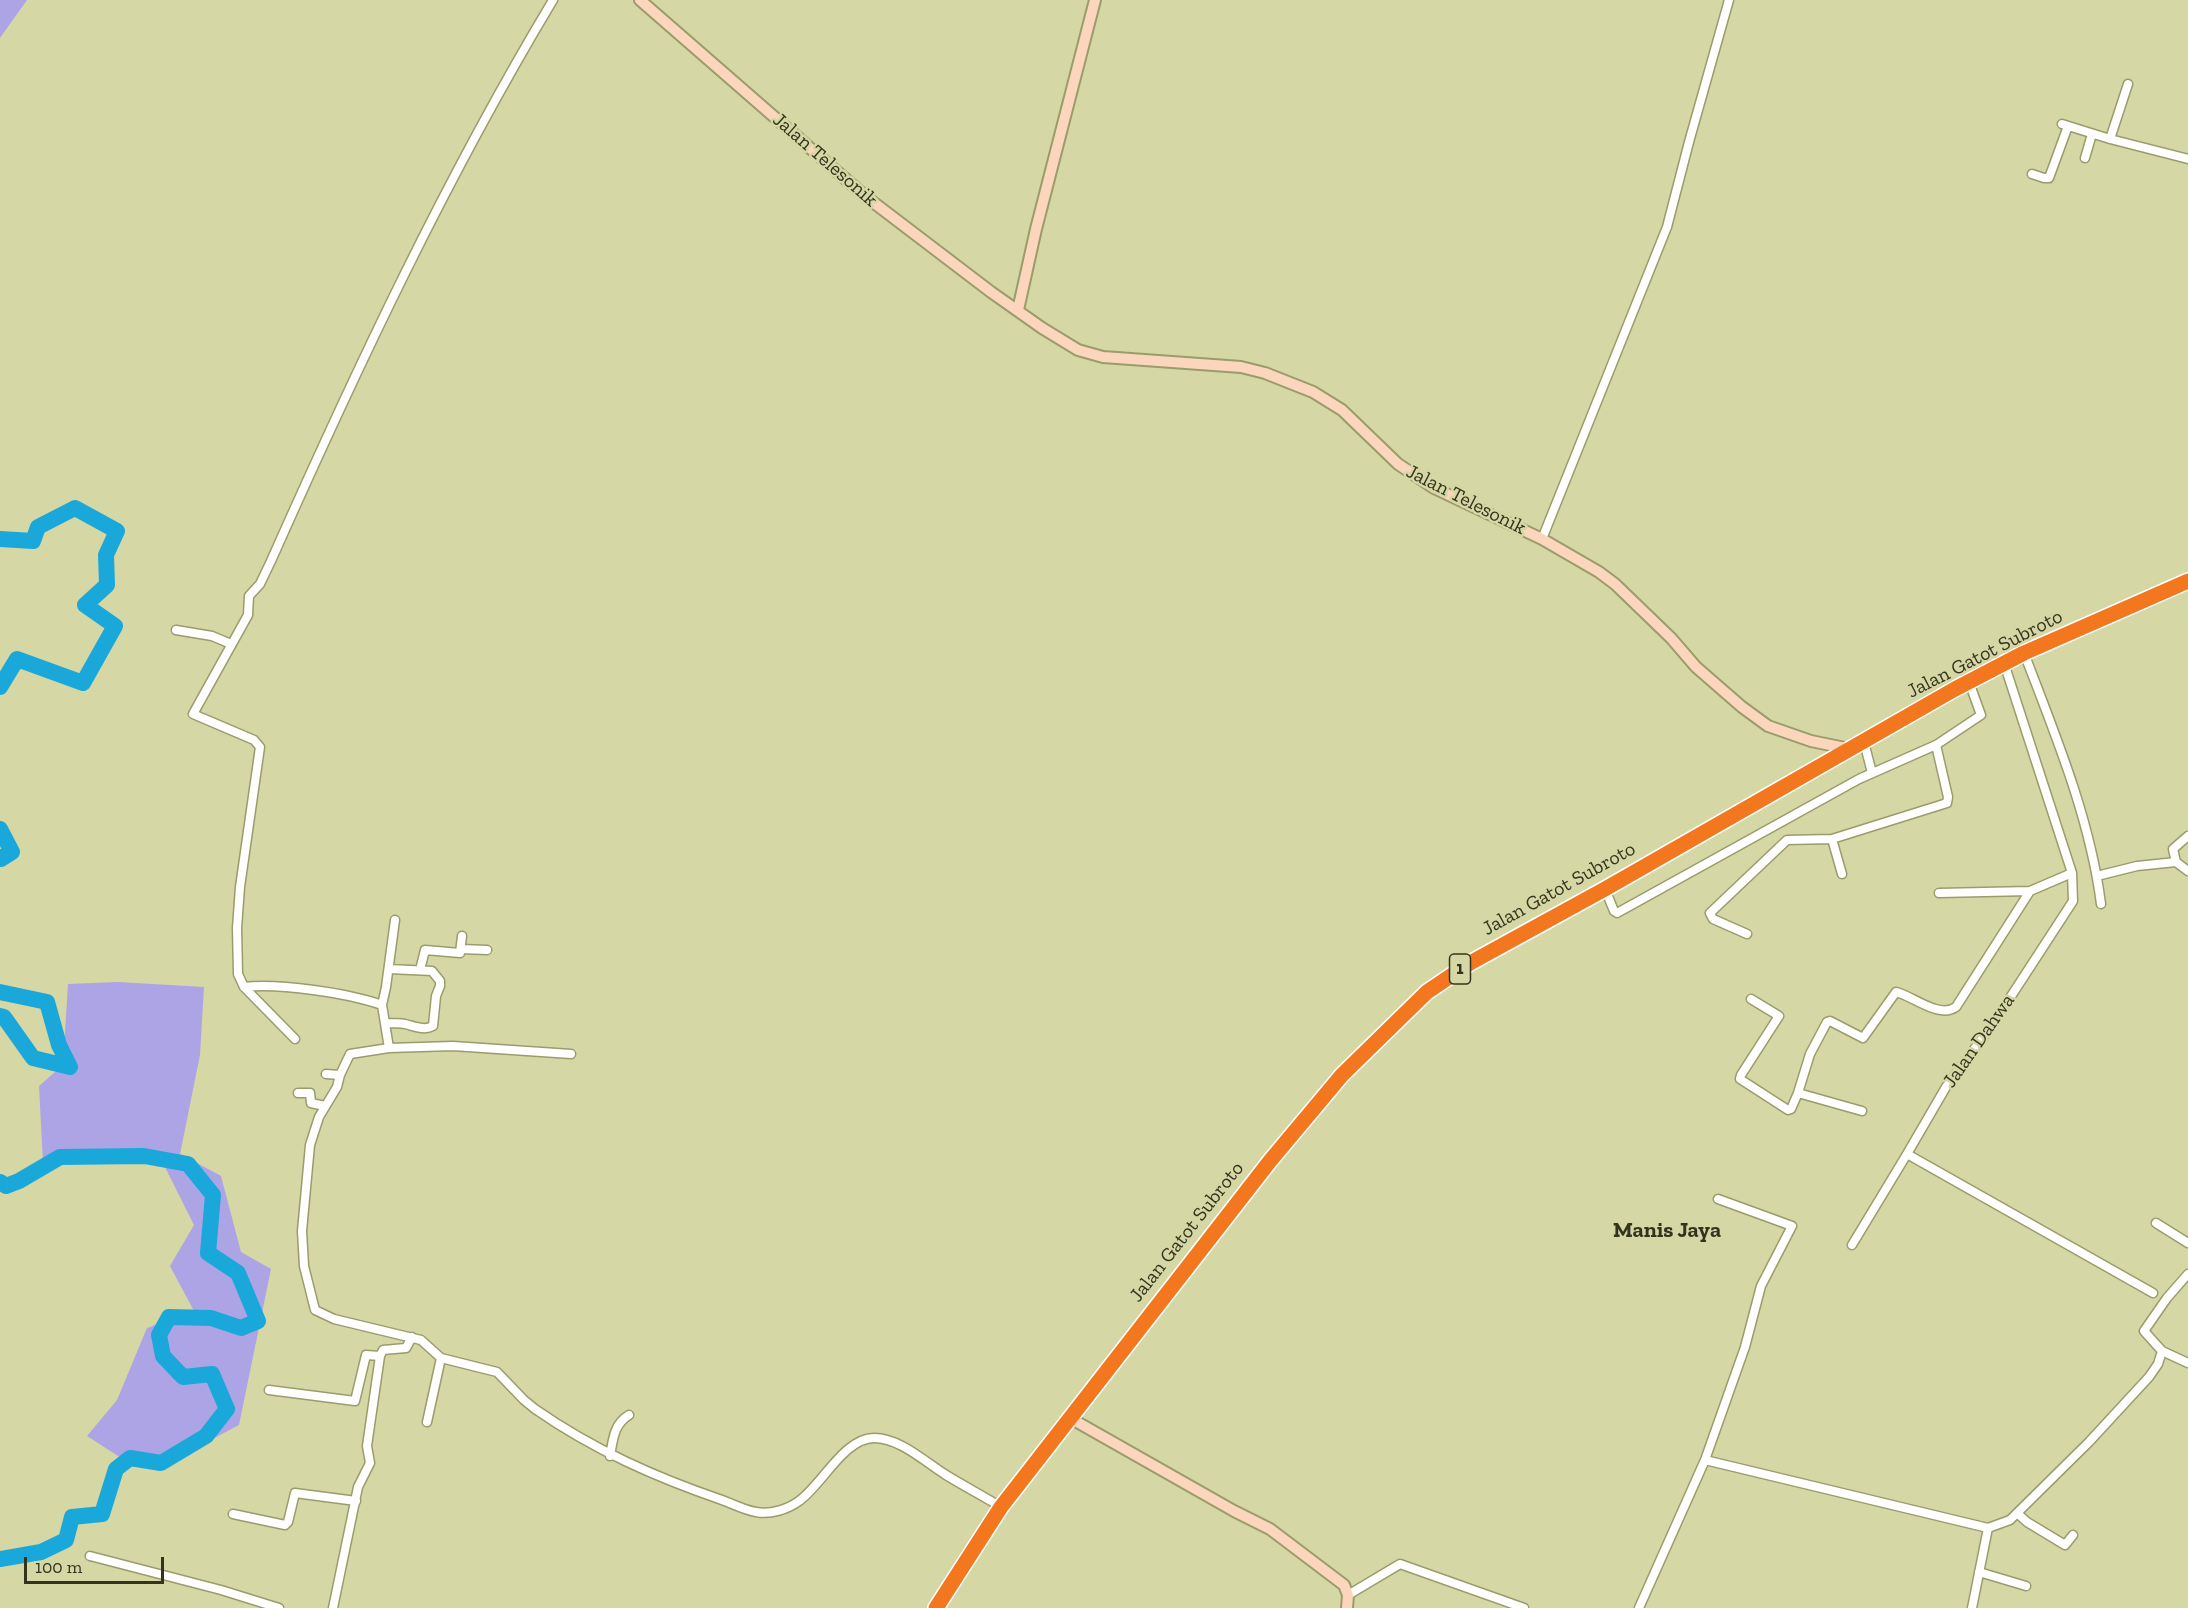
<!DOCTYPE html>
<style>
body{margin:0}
#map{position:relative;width:2188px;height:1608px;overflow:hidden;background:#d5d7a4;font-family:"Zilla Slab",serif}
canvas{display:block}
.scale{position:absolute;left:24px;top:1557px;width:140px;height:27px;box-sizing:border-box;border:3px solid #33341f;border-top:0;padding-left:8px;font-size:18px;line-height:21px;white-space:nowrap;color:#33341f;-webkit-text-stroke:4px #d5d7a4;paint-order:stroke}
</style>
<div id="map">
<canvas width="2188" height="1608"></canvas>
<div class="scale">100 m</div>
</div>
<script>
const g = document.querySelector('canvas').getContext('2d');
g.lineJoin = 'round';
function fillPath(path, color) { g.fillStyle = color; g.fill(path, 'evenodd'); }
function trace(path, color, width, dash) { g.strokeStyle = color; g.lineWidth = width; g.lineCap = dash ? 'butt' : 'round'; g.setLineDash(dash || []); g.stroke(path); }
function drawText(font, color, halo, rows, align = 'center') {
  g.font = font + ' "Zilla Slab",serif'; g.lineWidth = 5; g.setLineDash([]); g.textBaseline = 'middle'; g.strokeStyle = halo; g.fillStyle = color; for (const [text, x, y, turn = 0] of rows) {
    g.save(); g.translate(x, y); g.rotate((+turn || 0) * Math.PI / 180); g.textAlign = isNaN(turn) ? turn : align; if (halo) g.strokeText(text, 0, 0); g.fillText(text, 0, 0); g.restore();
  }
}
const green = new Path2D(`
 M0 0H27L0 38Z
 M118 982 204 987 200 1055 180 1154 221 1176 241 1252 271 1269 239 1425 156 1469 129 1463 87 1436 117 1400 147 1328 194 1311 170 1266 194 1225 162 1161 43 1163 39 1086 63 1065 68 984Z`);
const river = new Path2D(`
 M0 539 33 541 38 527 75 508 117 531 106 555 107 585 85 605 115 626 83 683 17 659 0 687
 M0 829 12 852 1 859 0 857
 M0 992 47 1002 59 1045 70 1067 33 1058 4 1017 0 1016
 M0 1182 6 1186 19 1181 60 1157 144 1156 188 1164 213 1195 208 1253 238 1273 258 1321 241 1328 211 1318 169 1317 159 1335 163 1356 183 1377 212 1374 227 1409 206 1436 161 1463 130 1458 116 1469 102 1514 72 1517 66 1540 41 1552 0 1559`);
const street = new Path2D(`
 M2062 124 2110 139 2188 159
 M2110 139 2128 84
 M2085 158 2092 134
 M2032 174 2044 178H2049L2068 126
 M1542 539 1667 227 1689 142 1729 0
 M176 630 212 636 231 644
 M2024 653C2055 734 2090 818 2101 904
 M2004 663 2072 873 2073 901 1993 1024 1946 1087 1907 1154 2153 1293
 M1864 742 1872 773
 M2188 836 2173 849 2176 862 2188 871
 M1832 839 1842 874
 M2097 876 2137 866 2176 862
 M1605 889 1614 911 1617 913 1859 779 1936 745 1981 715 1969 682
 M1939 893 2030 891 2072 873
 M1747 934 1713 919 1710 913 1787 840 1832 839 1947 803 1948 797 1936 745
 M461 949 487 950
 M420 970 425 950 460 953 462 936
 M244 987C279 983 348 993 382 1005L389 1048
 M1751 999 1779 1016 1741 1075 1740 1079 1788 1110 1791 1109 1798 1093
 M382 1005 386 987 395 920
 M385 1023C391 1023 399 1023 405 1024 414 1026 424 1031 433 1026L436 996 440 986V981L432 971 389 969
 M295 1039 244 987 238 974 237 928 240 887 260 747 254 740 193 714 248 615 249 596 260 584 271 561C356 370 445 180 553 0
 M571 1054 453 1046 389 1048 350 1054 340 1075 337 1087 319 1117 310 1145 302 1231 304 1266 315 1310 334 1319 421 1340 441 1358 497 1372 524 1400 535 1409C594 1450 655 1477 722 1500 733 1504 744 1510 756 1512 771 1515 788 1509 799 1501 822 1485 844 1438 874 1438 900 1438 925 1462 946 1475 964 1486 983 1496 1001 1507
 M326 1074 340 1075
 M298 1093H310L311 1103 325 1106
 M1862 1111 1798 1093 1810 1054 1827 1022 1830 1021 1863 1038 1896 992C1913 996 1939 1019 1956 1007L2030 891
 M2156 1223 2188 1243
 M1852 1245 1907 1154
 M2188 1274 2167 1298 2144 1331 2162 1351 2188 1363
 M269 1390 355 1401 366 1355 380 1356
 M427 1422 441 1358
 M610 1456C613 1439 614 1424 629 1415
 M1705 1460 1988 1528 2010 1520 2089 1442 2149 1377 2158 1364 2162 1351
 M2017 1513 2027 1522 2065 1545 2073 1535
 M233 1514 285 1525 288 1522 295 1493 356 1501
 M90 1556 221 1590 279 1608
 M1979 1572 2026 1586
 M1348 1595 1400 1564 1524 1608
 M333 1608 358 1487 370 1463 367 1446 380 1356 383 1350 406 1348 412 1337
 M1639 1608 1705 1460 1745 1347 1761 1286 1792 1226 1718 1199
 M1972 1608 1988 1528`);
const secondary = new Path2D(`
 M640 0 865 196 991 292 1042 328 1078 350 1103 357 1241 367 1265 373 1313 392 1342 410 1398 464 1434 488 1542 539 1599 572 1615 584 1671 638 1696 667 1742 707 1768 726 1811 741 1850 749
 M1018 310 1036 229 1095 0
 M1070 1418 1234 1511 1270 1529 1344 1585 1348 1595 1347 1608`);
const highway = new Path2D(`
 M936 1608 1001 1507 1270 1161 1342 1075 1427 992 1470 963 1605 889 1955 689 2024 653 2188 581`);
const shields = [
 [1460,969,21]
];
const shieldNames = [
 ["1",1460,969]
];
const streetNames = [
 ["Jalan Telesonik",825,160,41],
 ["Jalan Telesonik",1466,500,27],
 ["Jalan Gatot Subroto",1985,654,-27],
 ["Jalan Gatot Subroto",1559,889,-29],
 ["Jalan Dahwa",1979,1041,-55],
 ["Jalan Gatot Subroto",1187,1232,-52]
];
const quarterNames = [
 ["Manis Jaya",1667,1231]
];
fillPath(green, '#aca4e5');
trace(river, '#1aa8db', 16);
trace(street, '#9b9c6b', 11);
trace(secondary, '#9b9c6b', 14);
trace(highway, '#fff', 18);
trace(street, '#fff', 8);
trace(secondary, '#fbd6bc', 10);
trace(highway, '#f3771e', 15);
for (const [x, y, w] of shields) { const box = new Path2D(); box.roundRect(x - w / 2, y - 15, w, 30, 4.5); g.fillStyle = '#d5d7a4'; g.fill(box); trace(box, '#33341f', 1.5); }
drawText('bold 18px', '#33341f', null, shieldNames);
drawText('20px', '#33341f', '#d5d7a4', streetNames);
drawText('bold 22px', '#33341f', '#d5d7a4', quarterNames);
</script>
